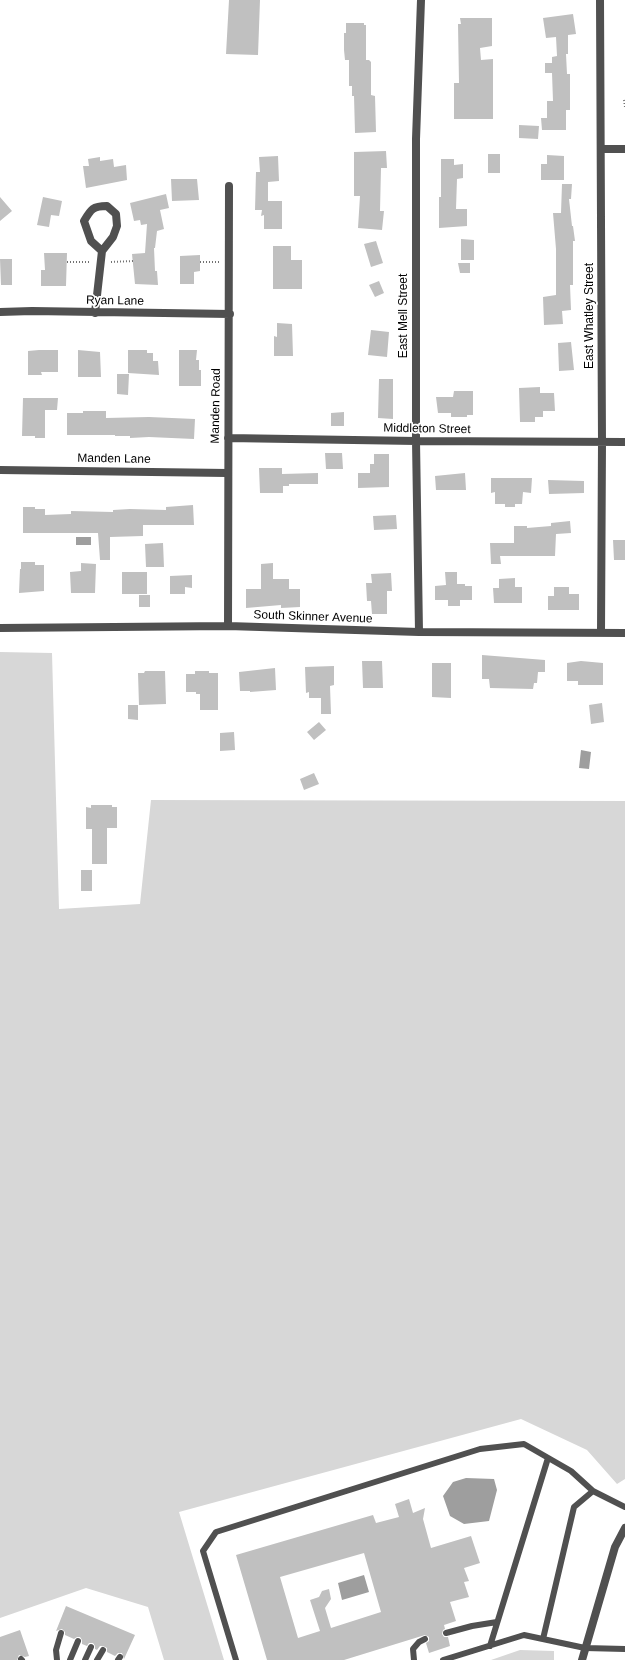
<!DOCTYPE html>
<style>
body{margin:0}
canvas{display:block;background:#fff}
</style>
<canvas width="625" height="1660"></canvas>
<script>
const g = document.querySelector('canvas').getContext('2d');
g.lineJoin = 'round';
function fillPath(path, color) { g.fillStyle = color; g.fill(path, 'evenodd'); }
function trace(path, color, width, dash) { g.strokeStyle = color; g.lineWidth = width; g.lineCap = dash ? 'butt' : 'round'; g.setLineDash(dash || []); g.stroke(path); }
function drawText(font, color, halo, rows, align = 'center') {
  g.font = font + ' Arial,sans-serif'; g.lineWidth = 3.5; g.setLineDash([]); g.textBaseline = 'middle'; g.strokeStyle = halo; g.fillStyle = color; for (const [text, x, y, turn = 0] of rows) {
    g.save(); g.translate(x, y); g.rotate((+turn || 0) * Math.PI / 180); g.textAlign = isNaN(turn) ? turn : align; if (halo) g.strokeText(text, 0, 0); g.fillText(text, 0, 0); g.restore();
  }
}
const green = new Path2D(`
 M0 652 52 653 59 909 140 904 151 800 625 801V1479L617 1484 587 1450 521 1419 179 1512 224 1660H164L148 1607 86 1588 0 1618Z
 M520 1650 554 1651V1660H491Z`);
const water = new Path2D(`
 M76 537H91V545H76Z
 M581 750 591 752 589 769 579 768Z
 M466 1478 494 1479 497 1490 489 1521 464 1524 450 1516 443 1496 453 1482Z
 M364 1575 369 1592 342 1600 338 1583Z`);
const building = new Path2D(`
 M229 0H260L258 55 226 54Z
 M573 14 576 34 568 35V54H566L567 74H570V110H566V130H542L541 118H547V101H553L552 73H545V63H552V57L557 56 556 37 546 38 543 18Z
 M460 18H492V46L480 48 481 60 493 59V119H454V83H459L458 24H461Z
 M346 23H364V25H366V60H369L371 62V95L375 96 376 132 355 133 354 96H352V86H349V60H345L344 50V33H346Z
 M519 125 539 126 538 139 519 138Z
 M386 151 387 168H381L380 211H384L382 230 358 228 360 196H354V152Z
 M488 154H500V173H488Z
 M547 155 564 156V180H541V164H547Z
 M278 156 279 181 268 182V201H282V229H264V215L261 216 262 210H255L256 172H260L259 157Z
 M100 157V161L113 159 114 167 126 165 127 180 86 188 83 166H89L88 159Z
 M441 159H454V165L463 164V178L457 179 456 209H467V226L439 228V197H441Z
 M171 179H197L199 200 172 201Z
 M562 184H572L571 199H569L572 226H573L575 241H573V285H570L571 310 562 311 563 324 544 325 543 297 556 295V249L553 213H561Z
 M166 194 169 208 160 210 164 229 157 231 155 248H154L155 271H157L158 285 135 284 132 254 145 253 147 224 141 225 140 220 134 221 130 203Z
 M0 197 12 211 0 221Z
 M43 197 62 201 59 216 51 215 49 227 37 225Z
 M461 239 474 240V260H461Z
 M376 241 383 263 371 267 364 244Z
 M273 246H291V260H302V289H273Z
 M44 253H67L66 286H41V270H45Z
 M200 255V271L194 272V284H180V256Z
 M0 259H12V285H1Z
 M458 263H470V273H460Z
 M379 281 384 293 375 297 369 285Z
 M277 323 292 324 293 356H274V336L277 337Z
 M371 330 389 332 387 357 368 355Z
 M571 342 574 370 559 371 558 343Z
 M39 350H58V372H41L42 375H28V351Z
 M78 350 100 352 101 377H78Z
 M128 350H147V353H153V361H158L159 375 128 373Z
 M179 350H197L196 360H199V370H201V386H179Z
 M117 374H129L128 395 117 394Z
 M379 379H393V419L378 418Z
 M540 387V393H554L555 411H543V417H535V422H520L519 388Z
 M454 391H473V415H467V417H451V413H438L436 397H453Z
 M23 398H58L57 410H45V438H35V436H22Z
 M83 411H106V418L149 417 195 419 194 439 149 437 130 438V436H115V435H67V413H83Z
 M344 412V426H331V413Z
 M325 453H342L343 469H326Z
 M374 454H389V487L358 488V473H370V464H374Z
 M259 468H282V474L318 473V484H289V486H283V493H260Z
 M465 473 466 490H436L435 476Z
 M491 478H532L531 493 523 492 522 504H515V507H505V504H495V492L491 493Z
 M548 480 584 481V493L549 494Z
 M193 505 194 525H143V536L110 537V560H100L98 533H23V507H35V509H45V515L71 514V511L113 512V510L130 509 166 510V507Z
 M396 515 397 529 374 530 373 516Z
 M570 521 571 533 556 534 555 556H500L501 564H491L490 543H514V526H527V528L551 526V523Z
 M613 540H625V560H614Z
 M163 543 164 567H146L145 544Z
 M21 562H35V565H44V591L19 593 20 569H21Z
 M81 563 96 564 95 593H71L70 572 81 571Z
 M273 563V579H289V589H300V607L281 608V605L246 608V589H261V564Z
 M122 572H147V594H122Z
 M445 572H457V584H465V586H472V600H460V606H448V600H435V586L446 585Z
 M391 573 392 591H387V614H372L371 601H367L366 583H372L371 574Z
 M192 575V588L185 587V594H170V576Z
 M515 578V587H522V603H494L493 588H499V579Z
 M554 587H569V594H579V610H548V596H554Z
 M139 595H150V607H139Z
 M482 655 545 660V672H538L537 683H534L533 689 490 688 489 679H482Z
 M362 661H382L383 688H363Z
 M581 661 603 663V685H578V681H567V663Z
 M432 663H451V698L432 697Z
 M334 666V685L330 686 331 714H321V698H309V692L306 693 305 667Z
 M275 668 276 690 250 692V691H240L239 672Z
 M145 671H165L166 704 139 705 138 673H144Z
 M195 671H209V673H218V710H200V694H196V692H186V674H195Z
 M602 703 604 722 591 724 589 705Z
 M128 705H138V720L128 719Z
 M319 722 326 730 314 740 307 732Z
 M234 732 235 750 220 751V733Z
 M314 773 319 784 304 790 300 779Z
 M91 805H112V807H117V828H107V864H92V829H86V807L91 808Z
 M81 870H92V891H81Z
 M409 1499 413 1513 425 1508 423 1519 431 1548 471 1536 480 1563 464 1568 469 1581 464 1582 469 1597 450 1602 456 1621 444 1625 445 1629 443 1630 442 1634 444 1637H448L450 1646 429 1653 426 1643 429 1641V1637L425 1635 344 1660H267L236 1555 373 1515 376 1523 399 1517 395 1504ZM364 1553 381 1612 331 1628 325 1608 331 1599 329 1589 322 1591 319 1597 310 1600 320 1631 298 1638 280 1577Z
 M66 1606 135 1635 124 1659 122 1653H118L115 1656 107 1652V1648L103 1646H100L97 1650 95 1649V1646L93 1643H89L87 1646 82 1644V1640L80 1637H77L74 1639 65 1635V1632L62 1629 56 1631Z
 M20 1630 29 1656 25 1657 19 1655 17 1660H0V1637Z`);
const path = new Path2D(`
 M624 100 625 107
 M67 262H90
 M111 262 133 261
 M200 262H219`);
const lane = new Path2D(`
 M446 1633 472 1626 497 1622
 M543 1639 574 1507 593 1491
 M490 1646 548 1458
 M21 1659 22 1660
 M57 1660 56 1650 61 1633
 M70 1660 78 1641
 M85 1660 91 1647
 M97 1660 103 1650
 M118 1660 120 1657
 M236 1660 203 1551 216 1532 480 1449 524 1444 571 1471 593 1491 625 1507
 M414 1660 413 1649 419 1642 425 1639
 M443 1660 524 1635 585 1648 625 1649`);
const street = new Path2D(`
 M600 0 602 442 601 632
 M601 149H625
 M0 312 32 311 230 314
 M95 313 102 251 113 237 117 226 116 214 107 206C93 206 91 209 84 221L91 241 102 251
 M228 438 416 441 625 442
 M0 470 227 473
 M228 626 229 186
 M0 628 228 626 419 632 625 633
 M419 632 416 441V139L421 0
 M582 1660 615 1547 625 1528`);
const streetNames = [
 ["Ryan Lane",115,301,1],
 ["East Mell Street",404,316,-90],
 ["East Whatley Street",590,316,-90],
 ["Manden Road",216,406,-89],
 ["Middleton Street",427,429,1],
 ["Manden Lane",114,459,1],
 ["South Skinner Avenue",313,617,2]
];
fillPath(green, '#d7d7d7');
fillPath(water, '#9e9e9e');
fillPath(building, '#c0c0c0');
trace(path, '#727272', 2, [1, 2]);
trace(lane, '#505050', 6);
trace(street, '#505050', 8);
drawText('12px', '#000', '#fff', streetNames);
</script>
